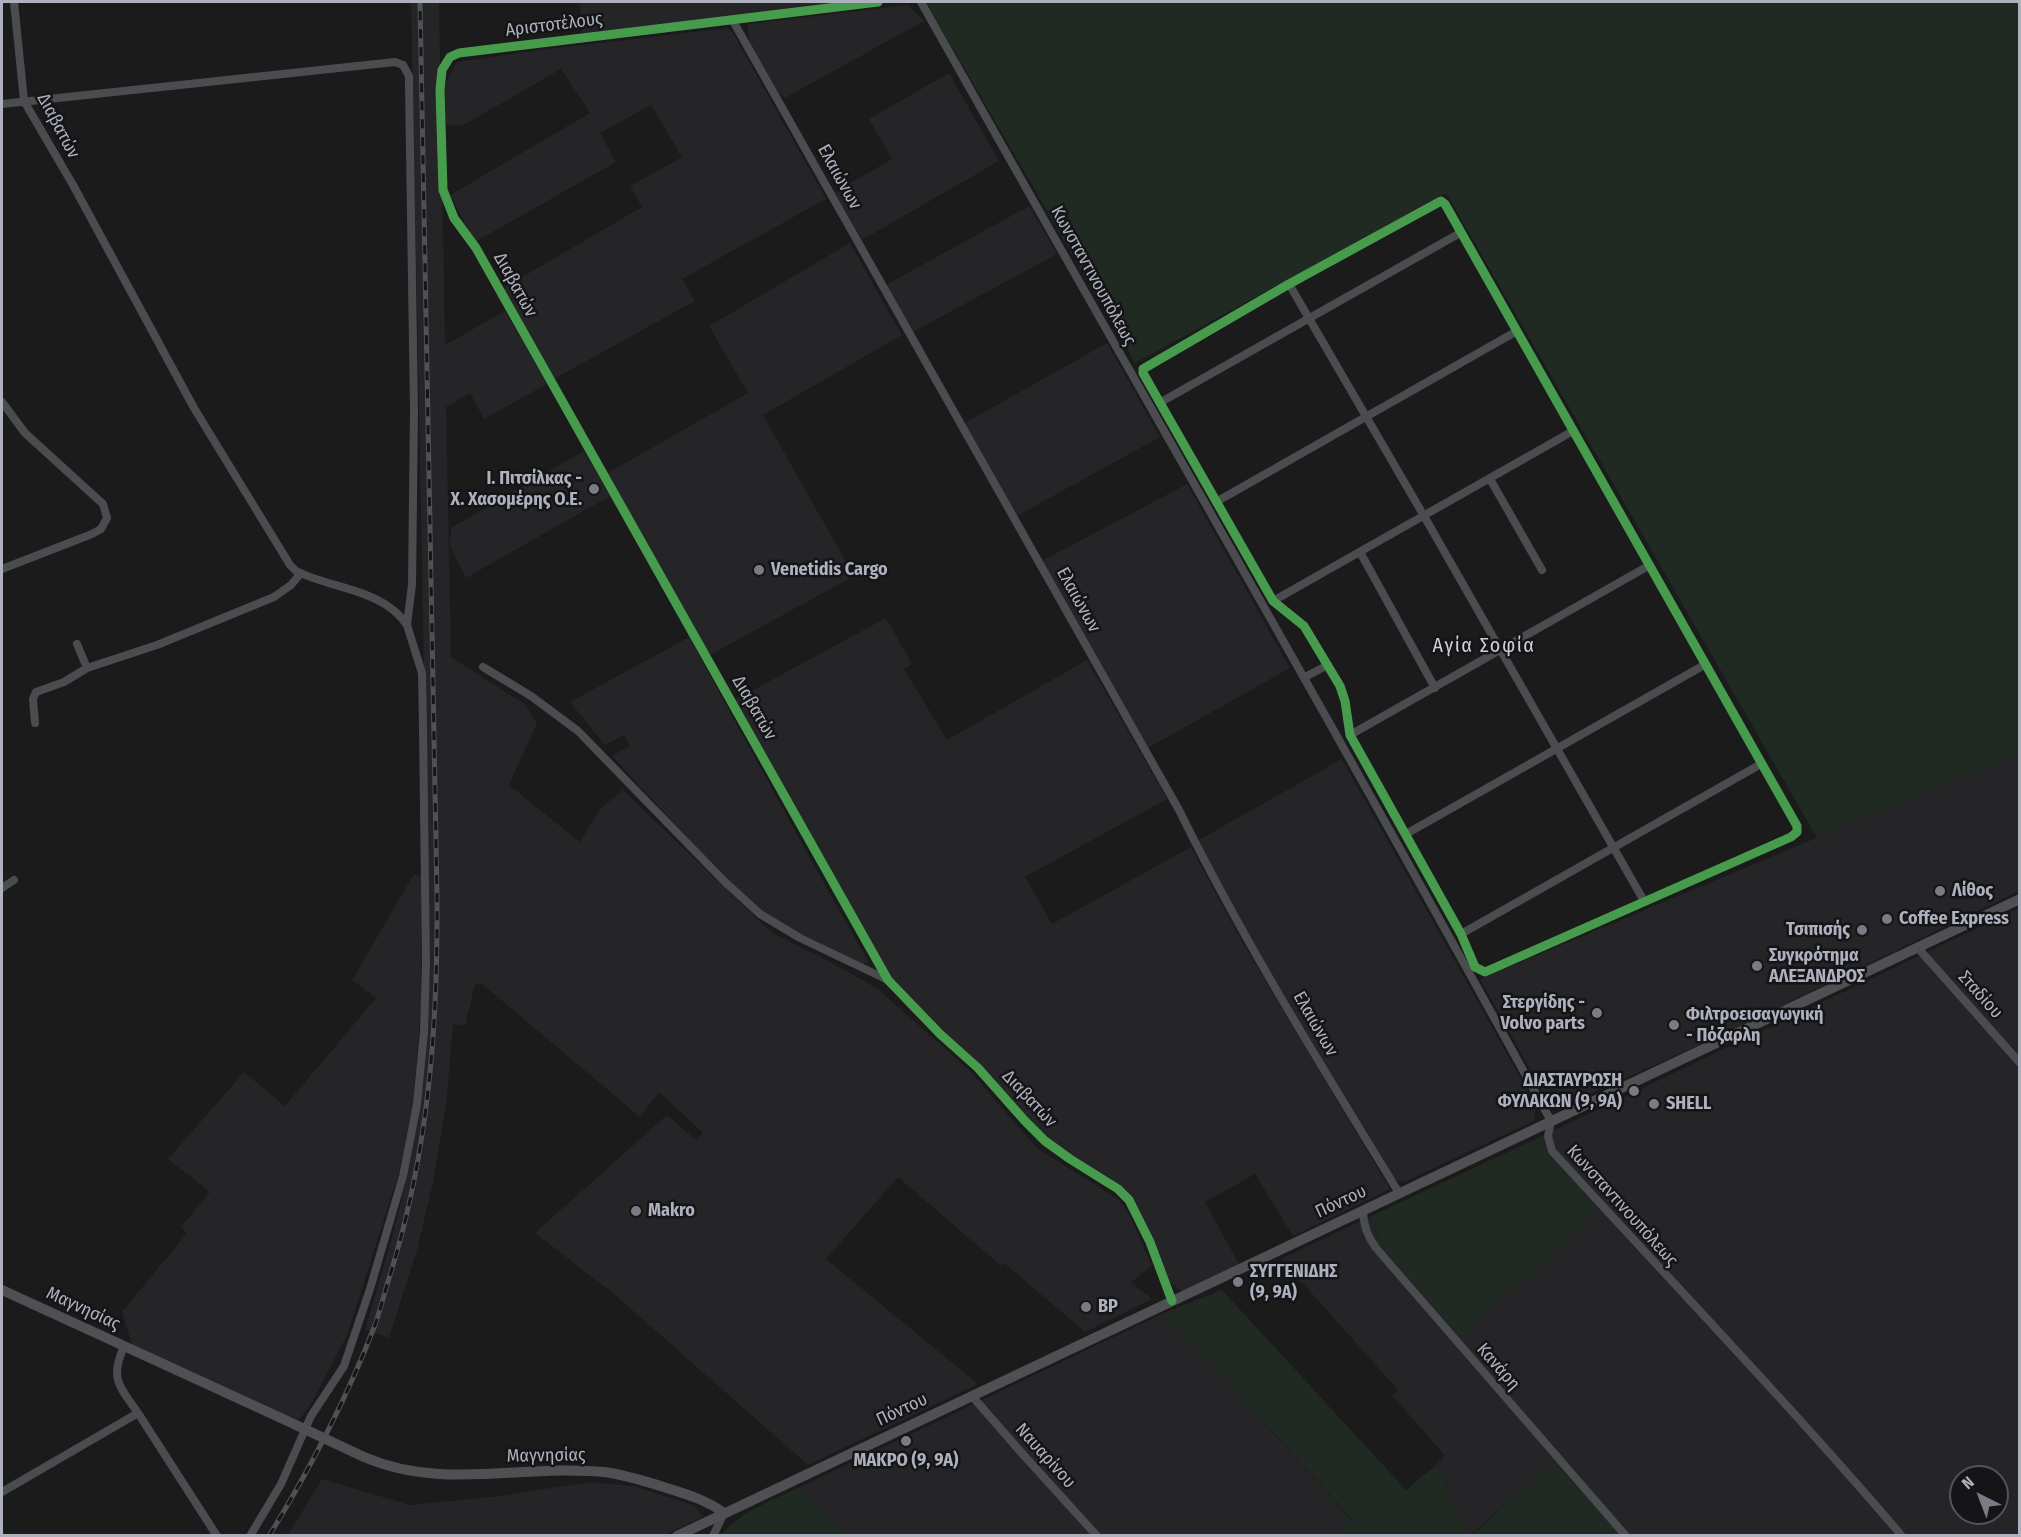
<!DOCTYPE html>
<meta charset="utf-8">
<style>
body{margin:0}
#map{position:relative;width:2021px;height:1537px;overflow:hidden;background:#1b1b1c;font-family:"Fira Sans Condensed",sans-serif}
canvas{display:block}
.frame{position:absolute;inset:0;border:3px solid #adb0bd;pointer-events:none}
.north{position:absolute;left:1949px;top:1465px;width:60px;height:60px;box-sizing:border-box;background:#151518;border:2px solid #52535a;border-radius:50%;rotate:318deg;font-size:16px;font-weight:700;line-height:24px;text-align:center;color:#adb0bd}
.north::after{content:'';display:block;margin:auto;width:21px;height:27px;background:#7a7c85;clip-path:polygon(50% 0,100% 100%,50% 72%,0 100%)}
</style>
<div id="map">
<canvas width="2021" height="1537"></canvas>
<div class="frame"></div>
<div class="north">N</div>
</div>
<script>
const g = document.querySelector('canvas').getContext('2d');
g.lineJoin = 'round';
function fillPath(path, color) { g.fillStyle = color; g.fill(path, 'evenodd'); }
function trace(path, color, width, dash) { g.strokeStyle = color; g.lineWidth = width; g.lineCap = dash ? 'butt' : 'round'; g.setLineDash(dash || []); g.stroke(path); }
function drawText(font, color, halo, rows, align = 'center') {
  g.font = font + ' "Fira Sans Condensed",sans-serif'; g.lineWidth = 5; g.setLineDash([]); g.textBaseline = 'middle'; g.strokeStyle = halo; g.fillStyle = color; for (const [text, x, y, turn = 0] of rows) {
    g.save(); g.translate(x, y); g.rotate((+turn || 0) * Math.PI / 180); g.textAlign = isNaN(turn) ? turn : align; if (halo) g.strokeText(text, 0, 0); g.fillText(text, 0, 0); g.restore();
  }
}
const built = new Path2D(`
 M411 2H439L445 345 505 311 547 384 484 419 470 393 446 407 451 657 526 705 537 723 509 785 580 842 600 809 623 790 772 933 832 963 878 989 969 1070 1037 1148 1119 1200 1130 1216 1152 1266 1131 1282 1152 1299 1085 1332 1004 1263 1000 1265 898 1177 826 1259 978 1384 808 1465 614 1294 535 1233 667 1115 696 1140 703 1133 659 1092 640 1117 481 983 475 984 465 1026 453 1024 446 1106 433 1182 417 1250 389 1338 365 1330 389 1248 407 1178 419 1107 430 969Z
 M579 2H896L583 38Z
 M908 5 924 21 785 98 781 94 778 96 751 48 747 24Z
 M728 28 733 33 826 199 682 279 695 301 552 380 502 289 642 207 630 186 682 157 651 105 600 133 616 162 475 242 450 195 590 113 561 69 462 126 445 125V84L457 62 547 49Z
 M949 73 999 161 862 240 835 192 892 159 869 119Z
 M1029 206 1057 254 913 332 886 285Z
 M850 243 902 335 763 415 854 576 710 655 606 474 748 393 709 326Z
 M1107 343 1160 437 1015 517 963 424Z
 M584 451 610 496 466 578 450 547 451 528Z
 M1187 484 1290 668 1148 748 1042 561Z
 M886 618 912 664 904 669 947 740 1087 660 1167 799 1025 877 1052 924 1191 847 1240 938 1390 1189 1293 1236 1255 1174 1205 1202 1239 1264 1184 1291 1178 1289 1170 1282 1131 1200 1059 1149 1035 1129 893 982 735 700Z
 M689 637 806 851 869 963H859L776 922 736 891 612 756 630 746 624 735 605 745 570 702Z
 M2019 753V891L1711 1040 1565 1105H1552L1541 1089 1480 979Z
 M1342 759 1536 1106 1534 1121 1404 1182 1393 1180 1247 932 1197 841Z
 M414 874 421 877V1008L413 1105 398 1176 347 1335 313 1401 299 1420 133 1348 122 1312 187 1233 181 1227 210 1192 168 1159 244 1072 285 1106 376 998 352 980Z
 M2019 908V1535H1621L1554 1461 1471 1535H1468L1437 1464 1445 1456 1392 1395 1398 1390 1281 1259 1371 1216 1380 1245 1599 1211 1550 1157 1540 1137ZM1961 1477H1997V1513H1961Z
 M1164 1313 1353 1521 1337 1536 845 1535 800 1487Z
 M322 1479 410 1505 500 1496 589 1482 634 1486 695 1506 702 1517 663 1536 288 1535Z`);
const green = new Path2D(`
 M926 2H2019V753L1817 838 1446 193 1135 363Z
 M1540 1137 1550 1157 1599 1211 1460 1337 1380 1245 1371 1216Z
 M1222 1290 1406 1490 1437 1464 1468 1535H1337L1353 1520 1164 1313Z
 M1554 1461 1621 1535 1471 1536Z
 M800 1487 845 1535H721C742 1511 772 1500 800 1487Z`);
const street = new Path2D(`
 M14 2 24 101 73 185 194 408 290 565 296 571C332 589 383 589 407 625L422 673 423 729 426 964 424 1032 417 1104 403 1176 370 1289 344 1366 311 1416 281 1484 250 1536
 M878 2 459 53 450 57 442 70 440 90 443 190 454 218 476 248 888 980 940 1034 978 1068 1025 1121 1045 1141 1070 1159 1118 1189 1129 1200 1150 1242 1172 1301
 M921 2C1131 375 1345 745 1551 1121L1548 1136 1552 1151C1669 1279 1789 1404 1902 1536
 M733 21 1179 810C1244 942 1322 1067 1399 1193
 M2 104 395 62 403 65 409 76V85L414 410 412 585 407 625
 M1441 201 1445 204 1797 826V832L1791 837 1485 972 1475 967 1461 934 1350 735 1345 701 1340 686 1304 626 1273 601 1143 373V369L1289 284Z
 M1289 284 1424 516 1644 901
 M2 402 25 433 103 504 107 518 101 529 92 534 2 569
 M1161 402 1460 233
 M1490 479 1542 570
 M1216 502 1517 331
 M1360 552 1435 688
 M1273 601 1573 431
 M77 644 87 668
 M483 667 531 696 578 731 725 882 760 914 800 938 888 980
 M1305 677 1328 665
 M35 723 33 699 36 692 64 682 87 668 157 645 274 597 291 585 301 573
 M1350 735 1650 565
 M1406 834 1706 664
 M2 888 14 880
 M1461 934 1761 764
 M1917 947 2020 1063
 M1363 1210C1363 1225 1367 1236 1376 1248L1626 1536
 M972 1396 1019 1450 1097 1536
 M138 1413 217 1536
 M2 1492 138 1413C120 1387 109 1379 124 1347
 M713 1536 723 1515`);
const secondary = new Path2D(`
 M2 1290 281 1418
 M364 1457C443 1491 522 1464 604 1472 627 1475 648 1482 670 1489 689 1495 708 1501 724 1513
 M677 1536 2020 899`);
const rail = new Path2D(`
 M269 1536C310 1469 347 1398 375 1325 381 1308 385 1290 391 1272 429 1148 438 1025 437 895L420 2`);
const secondaryBridge = new Path2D(`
 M281 1418 364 1457`);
const cycleway = new Path2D(`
 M878 2 459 53 450 57 442 70 440 90 443 190 454 218 476 248 888 980 940 1034 978 1068 1025 1121 1045 1141 1070 1159 1118 1189 1129 1200 1150 1242 1172 1301
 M1441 201 1445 204 1797 826V832L1791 837 1485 972 1475 967 1461 934 1350 735 1345 701 1340 686 1304 626 1273 601 1143 373V369L1289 284Z`);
const markers = [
 [594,489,6,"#7a7c85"],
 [759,570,6,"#7a7c85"],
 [1940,891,6,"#7a7c85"],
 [1887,919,6,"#7a7c85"],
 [1862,930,6,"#7a7c85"],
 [1757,966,6,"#7a7c85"],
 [1597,1013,6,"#7a7c85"],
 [1674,1025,6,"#7a7c85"],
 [1634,1091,6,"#7a7c85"],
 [1654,1104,6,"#7a7c85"],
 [636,1211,6,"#7a7c85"],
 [1238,1282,6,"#7a7c85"],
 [1086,1307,6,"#7a7c85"],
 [906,1441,6,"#7a7c85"]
];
const streetNames = [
 ["Αριστοτέλους",554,25,-7],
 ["Διαβατών",58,126,62],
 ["Ελαιώνων",839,177,61],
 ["Κωνσταντινουπόλεως",1093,276,61],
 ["Διαβατών",515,285,61],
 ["Ελαιώνων",1078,600,61],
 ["Διαβατών",754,708,60],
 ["Σταδίου",1980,995,48],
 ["Ελαιώνων",1315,1024,60],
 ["Διαβατών",1029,1099,47],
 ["Πόντου",1341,1202,-25],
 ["Κωνσταντινουπόλεως",1622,1206,48],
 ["Μαγνησίας",83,1309,25],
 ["Κανάρη",1498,1367,49],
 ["Πόντου",902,1410,-25],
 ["Μαγνησίας",546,1456,-1],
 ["Ναυαρίνου",1045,1456,48]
];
const poiNames = [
 ["Ι. Πιτσίλκας -",582,479,"right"],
 ["Χ. Χασομέρης Ο.Ε.",582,500,"right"],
 ["Venetidis Cargo",771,570],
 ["Λίθος",1952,891],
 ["Coffee Express",1899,919],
 ["Τσιπισής",1850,930,"right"],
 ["Συγκρότημα",1769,956],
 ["ΑΛΕΞΑΝΔΡΟΣ",1769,977],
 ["Στεργίδης -",1585,1003,"right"],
 ["Volvo parts",1585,1024,"right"],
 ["Φιλτροεισαγωγική",1686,1015],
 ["- Πόζαρλη",1686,1036],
 ["ΔΙΑΣΤΑΥΡΩΣΗ",1622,1081,"right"],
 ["ΦΥΛΑΚΩΝ (9, 9Α)",1622,1102,"right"],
 ["SHELL",1666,1104],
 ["Makro",648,1211],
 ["ΣΥΓΓΕΝΙΔΗΣ",1250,1272],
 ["(9, 9Α)",1250,1293],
 ["BP",1098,1307],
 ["ΜΑΚΡΟ (9, 9Α)",906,1461,"center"]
];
const neighbourhoodNames = [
 ["Αγία Σοφία",1484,646]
];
fillPath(built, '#252528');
fillPath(green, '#212923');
trace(street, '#4b4c4f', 8);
trace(secondary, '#505054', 10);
trace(rail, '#505154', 5);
trace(rail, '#151518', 3, [9]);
trace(secondaryBridge, '#505054', 10);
trace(cycleway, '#469c4c', 9);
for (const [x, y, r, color] of markers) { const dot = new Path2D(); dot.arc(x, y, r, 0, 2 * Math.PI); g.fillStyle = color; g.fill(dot); trace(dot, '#151518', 2); }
drawText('18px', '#adb0bd', '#151518', streetNames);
drawText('bold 18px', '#adb0bd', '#151518', poiNames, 'left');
g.letterSpacing = '1.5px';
drawText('20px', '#cecfd8', '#151518', neighbourhoodNames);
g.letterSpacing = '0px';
</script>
